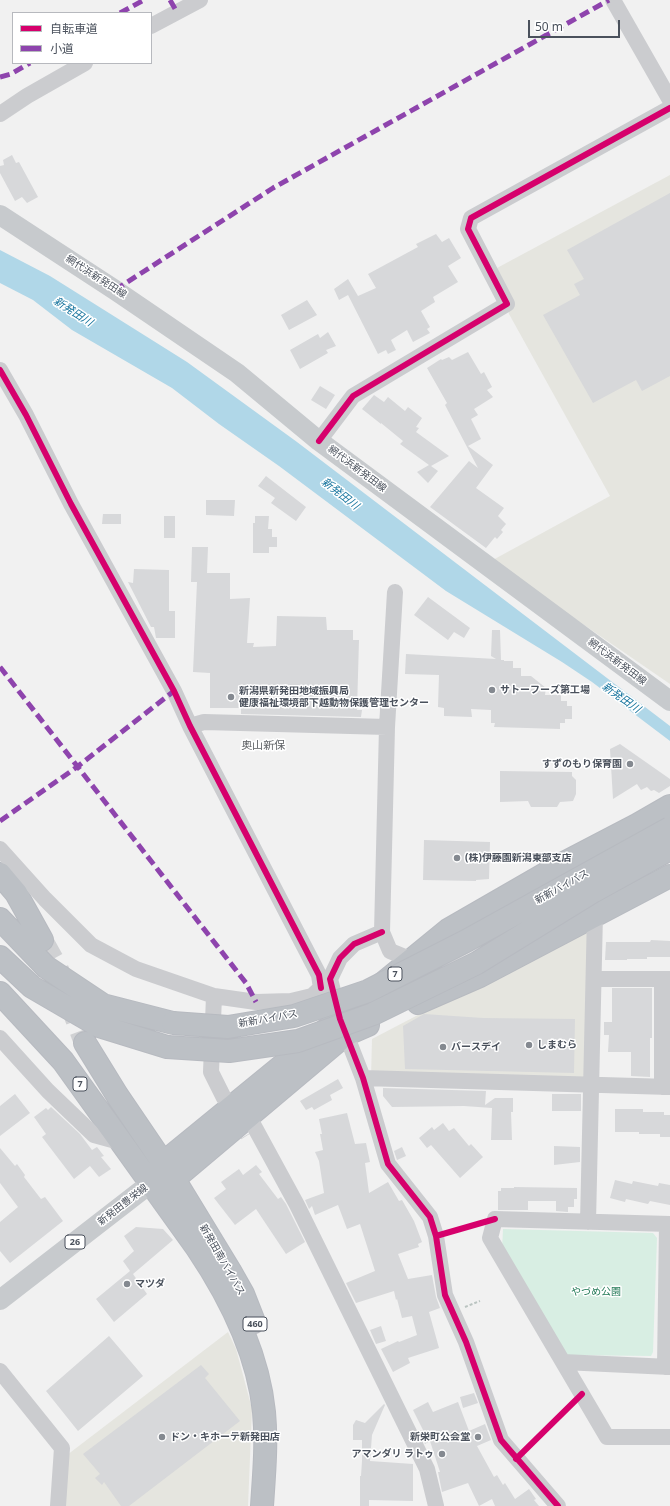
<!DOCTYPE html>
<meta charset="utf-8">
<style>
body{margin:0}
#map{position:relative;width:670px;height:1506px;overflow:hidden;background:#f1f1f1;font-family:"Noto Sans","Noto Sans JP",sans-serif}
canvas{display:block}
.legend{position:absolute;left:12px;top:12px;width:140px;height:52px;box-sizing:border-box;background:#fff;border:1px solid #b7b9be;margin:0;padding:5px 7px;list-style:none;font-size:12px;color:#4a515c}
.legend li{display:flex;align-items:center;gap:8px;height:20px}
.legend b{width:20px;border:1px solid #b7b9be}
.scale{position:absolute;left:528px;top:20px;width:92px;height:18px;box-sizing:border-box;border:2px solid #4a515c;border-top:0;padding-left:5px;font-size:12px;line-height:14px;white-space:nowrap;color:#4a515c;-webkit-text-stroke:3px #fff;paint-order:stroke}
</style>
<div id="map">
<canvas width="670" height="1506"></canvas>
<ul class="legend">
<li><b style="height:5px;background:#d6006c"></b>自転車道</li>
<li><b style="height:5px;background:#8e44ad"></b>小道</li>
</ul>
<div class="scale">50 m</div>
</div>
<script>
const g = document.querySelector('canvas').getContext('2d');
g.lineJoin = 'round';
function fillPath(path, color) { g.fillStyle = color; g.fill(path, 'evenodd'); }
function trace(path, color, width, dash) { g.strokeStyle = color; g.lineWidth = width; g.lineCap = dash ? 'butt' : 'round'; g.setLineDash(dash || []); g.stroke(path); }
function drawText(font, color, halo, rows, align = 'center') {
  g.font = font + ' "Noto Sans","Noto Sans JP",sans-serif'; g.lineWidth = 3; g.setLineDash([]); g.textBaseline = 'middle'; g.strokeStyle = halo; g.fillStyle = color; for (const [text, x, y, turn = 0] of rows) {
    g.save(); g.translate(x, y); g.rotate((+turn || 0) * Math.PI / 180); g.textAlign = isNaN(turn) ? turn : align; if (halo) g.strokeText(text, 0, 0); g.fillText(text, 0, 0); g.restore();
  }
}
const commercial = new Path2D(`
 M670 175V684L491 561 610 496 509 314 497 268Z
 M588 926 585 1080 371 1078 372 1039Z
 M228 1332 236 1349 252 1409 248 1506H64L67 1455Z`);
const green = new Path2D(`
 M503 1229 653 1233 657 1238 653 1352 651 1356 564 1355 502 1250Z`);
const water = new Path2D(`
 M0 250 50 276 187 362 297 442 670 726V741L592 682 562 662 446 591 279 466 219 424 172 388 72 330 33 300 0 283Z`);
const building = new Path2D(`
 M12 155 16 163 19 162 38 197 27 203 22 197 15 201 0 173V166L4 165 3 160Z
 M670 193V376L642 391 636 380 593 403 543 315 580 295 574 284 584 279 567 250Z
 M436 234 442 242 449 238 461 258 448 266 458 282 433 297 435 302 421 311 430 327 427 329 430 333 413 342 407 330 391 340 396 350 388 354 386 350 378 354 348 295 339 300 334 289 348 279 358 296 376 288 368 274 418 247 416 244Z
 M307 300 317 315 289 330 281 315Z
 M328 332 336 346 326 350 328 353 300 369 290 350 318 334 320 338Z
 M468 352 481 374 484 372 492 387 487 390 493 397 474 409 478 415 471 419 481 439 468 446 493 465 476 488 504 508 498 516 506 524 501 530 503 532 497 539 495 537 486 548 430 507 469 461 478 468 445 405 447 403 427 368 441 359 442 360 449 357 452 360Z
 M320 386 335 395 326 409 311 400Z
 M374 395 384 402 388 397 405 411 408 407 422 418 416 427 419 428 416 432 449 456 431 466 438 471 428 483 417 472 429 465 400 444 403 441 381 423V424L362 409Z
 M266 476 306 507 296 521 271 503 275 498 258 486Z
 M206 500H235L234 516 206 515Z
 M103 514H121V524H102Z
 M164 516H175V538H164Z
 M255 516H269L268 529H272V537H277V547H269V553H253V523H255Z
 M192 547H208L207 573H230V599L250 598 247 643H254L253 647 276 646 277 616 326 617 327 630H353V640H359L357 710H362L361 717 241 714V708H210V673L193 672 197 582H191Z
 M134 569 169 570V611H175V638H156L154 627H151L128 582 133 583Z
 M428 597 470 628 464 638 454 632 448 640 414 615Z
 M492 630H500L501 660H504V661H513V668H521V676H531L546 688 545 695H561V701H567V706H572V719H565V723H560V729L494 727 495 723H491V710L471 709 472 717 444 716V708L438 707 439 675 405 674 406 654 496 659 491 656Z
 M620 744 670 779V786L659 793 654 790 651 791 647 787 641 790 637 784 613 799 610 749Z
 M500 771 572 772V776L576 780V794L573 801 560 802 557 807H531L528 801 500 802Z
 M424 840 490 842 489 879 476 880V881L423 880Z
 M651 940 670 941V957H647V959H627V960H605L606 942H650Z
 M612 988H652V1038H650V1077L631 1076V1052H608L609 1035H604V1022H612Z
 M424 1014 483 1018 575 1019 574 1073 405 1069 403 1026Z
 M338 1079 343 1088 330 1095 332 1100 314 1110 312 1107 306 1110 300 1101Z
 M383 1088 486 1091 485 1105 495 1098H513V1112H511L512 1140H491L492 1108 464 1106 392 1107 383 1096Z
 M15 1094 30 1113 0 1136V1106Z
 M552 1094H581V1111H552Z
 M51 1107 80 1134 92 1150 97 1147 104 1156 101 1157 111 1169 99 1177 90 1166 74 1179 42 1137 46 1134 34 1117 46 1108 48 1110Z
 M615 1109H643V1112H664V1115H670V1137H660V1134H639V1132H615Z
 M347 1113 355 1144 366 1143 370 1162 365 1163 369 1193 388 1182 399 1201 402 1200 414 1221 422 1242 418 1244 419 1247 398 1254 408 1279 432 1275 436 1297 440 1308 429 1312 439 1348 408 1358 410 1363 393 1372 381 1349 398 1341 399 1342 417 1335 412 1316 402 1318 397 1299 396 1300 394 1291 356 1303 346 1283 375 1271 360 1224 347 1229 338 1205 315 1215 312 1206 309 1209 305 1200 324 1193 319 1161 315 1152 323 1150 320 1134H322L319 1119Z
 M443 1123 449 1131 454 1128 469 1146 471 1144 483 1157 460 1178 431 1145 427 1148 419 1138 432 1127 434 1130Z
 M554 1146 580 1147V1162L554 1165Z
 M402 1147 406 1156 397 1160 394 1151Z
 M0 1148 15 1166 17 1164 25 1175 24 1177 41 1199 45 1197 63 1221 10 1263 0 1251V1222L18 1207 0 1183Z
 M256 1165 262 1172 259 1174 278 1199 281 1197 286 1204 305 1242 286 1254 256 1209 235 1225 214 1198 226 1189 221 1182 239 1169 243 1175Z
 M615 1180 632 1184 633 1181 658 1186 659 1183 670 1185V1205L650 1201 648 1204 626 1199 625 1202 610 1198Z
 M514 1187 577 1188V1199H574V1207H568V1212L556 1211V1201H528V1210H498V1191H501V1188H514Z
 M136 1227 163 1229 173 1240 133 1274 147 1294 114 1322 96 1299 130 1271 123 1261 134 1251 124 1236Z
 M381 1326 386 1341 376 1344 370 1330Z
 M109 1336 143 1376 78 1431 46 1391Z
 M201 1365 209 1374 205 1378 240 1421 129 1506H121L104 1482 102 1485 95 1478 100 1474 83 1454Z
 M474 1393 478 1403 463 1408 460 1397Z
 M428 1402 433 1412 458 1402 469 1431 485 1424 491 1440 477 1446 494 1477 497 1475 503 1485 505 1483 515 1499 529 1489 536 1499 534 1500 539 1506H495L492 1499 479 1506 468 1483 442 1492 438 1472H440L430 1441 425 1444 419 1431 423 1430 413 1410Z
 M384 1404 385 1405 372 1435 370 1461 413 1464V1501L369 1500V1506H360V1476H361L362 1461V1440H353V1425L356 1420 365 1423Z`);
const minorTunnel = new Path2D(`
 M235 1114 248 1135`);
const highwayTunnel = new Path2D(`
 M42 940 57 967 85 1043`);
const path = new Path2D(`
 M465 1307 480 1301`);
const minor = new Path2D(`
 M613 0 670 100
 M151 26 200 0
 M0 114 27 96 85 63
 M0 370 26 415 71 504 174 691 190 726 319 975 321 988
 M319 441 353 396 507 304 468 229 471 218 670 108
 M395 592 387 727 382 932 390 951 412 960
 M190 726 204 722 387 727
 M0 849 45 899 91 945 136 969 214 996 256 1002 291 1001 312 996 328 981
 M382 932 354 944 340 958 330 979 340 1019 363 1078 388 1164 430 1217 436 1236 445 1295 466 1342 501 1440 558 1506
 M594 979H670
 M662 979V1087
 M214 996 211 1072 224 1098
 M0 1038 48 1091 94 1135 123 1143
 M363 1078 670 1087
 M248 1115 297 1205 427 1469 436 1506
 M588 1222 595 914
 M670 1224 495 1219 490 1238 607 1437H670
 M563 1362 670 1367
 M665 1367 667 1224
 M0 1371 62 1448 58 1506`);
const major = new Path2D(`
 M0 215 115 290 237 373 319 441 670 701
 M0 1300 151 1183`);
const highway = new Path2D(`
 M0 874 16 893 42 940
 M0 919 46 967 103 1005 173 1023
 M0 957 32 987 99 1026 167 1047
 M0 993 63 1061 197 1248C230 1297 258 1352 264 1412 267 1444 264 1475 262 1506
 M418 1003 480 976 670 876
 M85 1043 117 1095 174 1179 230 1271 243 1294 254 1322
 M151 1183 163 1163 448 930 566 862 637 825 670 806
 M151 1183 174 1179 345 1035 368 1025`);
const highwayBridge = new Path2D(`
 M173 1023 228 1027 294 1016 368 991 466 941 670 828
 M167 1047 229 1051 298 1041 373 1014 477 963 594 891 670 849`);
const quiet = new Path2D(`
 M170 0 177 12
 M120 13 144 0
 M0 77 11 74 30 63
 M115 290 273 188 609 0
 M0 667 246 983 256 1002
 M0 821 77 767 174 691`);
const cycleway = new Path2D(`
 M0 370 26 415 71 504 174 691 190 726 319 975 321 988
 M319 441 353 396 507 304 468 229 471 218 670 108
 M382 932 354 944 340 958 330 979 340 1019 363 1078 388 1164 430 1217 436 1236 445 1295 466 1342 501 1440 558 1506
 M436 1236 495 1219
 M516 1459 582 1394`);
const markers = [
 [492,690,4,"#848990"],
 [231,697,4,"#848990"],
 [630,764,4,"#848990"],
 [457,858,4,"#848990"],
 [529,1045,4,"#848990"],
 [443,1047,4,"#848990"],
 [127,1284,4,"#848990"],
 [162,1437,4,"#848990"],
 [478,1437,4,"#848990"],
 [442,1454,4,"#848990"]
];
const shields = [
 [395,974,14],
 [80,1084,14],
 [75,1242,20],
 [255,1324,24]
];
const shieldNames = [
 ["7",395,974],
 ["7",80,1084],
 ["26",75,1242],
 ["460",255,1324]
];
const streetNames = [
 ["網代浜新発田線",96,277,33],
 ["網代浜新発田線",357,469,37],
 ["網代浜新発田線",617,662,37],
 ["新新バイパス",562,887,-29],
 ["新新バイパス",268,1019,-10],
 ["新発田豊栄線",123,1205,-38],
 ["新発田南バイパス",222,1260,60]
];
const poiNames = [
 ["サトーフーズ第工場",500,690],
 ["新潟県新発田地域振興局",239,691],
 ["健康福祉環境部下越動物保護管理センター",239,703],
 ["すずのもり保育園",622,764,"right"],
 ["(株)伊藤園新潟東部支店",465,858],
 ["しまむら",537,1045],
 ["バースデイ",451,1047],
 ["マツダ",135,1284],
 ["ドン・キホーテ新発田店",170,1437],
 ["新栄町公会堂",470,1437,"right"],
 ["アマンダリ ラトゥ",434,1454,"right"]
];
const parkNames = [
 ["やづめ公園",596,1292]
];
const waterNames = [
 ["新発田川",73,312,33],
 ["新発田川",340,494,38],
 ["新発田川",621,698,35]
];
const neighbourhoodNames = [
 ["奥山新保",263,746]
];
fillPath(commercial, '#e5e5df');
fillPath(green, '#d8eee3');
fillPath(water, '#b0d7e8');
fillPath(building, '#d7d8da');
trace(minorTunnel, '#d0d1d3', 16, [16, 8]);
trace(highwayTunnel, '#d0d1d3', 22, [22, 11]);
trace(highway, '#b7bac0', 24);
trace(path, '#bac4c1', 2, [3, 2]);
trace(minor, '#cbcccf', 16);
trace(major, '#c7cacd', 20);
trace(highway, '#bcc0c5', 22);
trace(highwayBridge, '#b7bac0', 24, []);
trace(highwayBridge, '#bcc0c5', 22);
trace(quiet, '#8e44ad', 5, [10, 5]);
trace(cycleway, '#d6006c', 6);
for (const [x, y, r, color] of markers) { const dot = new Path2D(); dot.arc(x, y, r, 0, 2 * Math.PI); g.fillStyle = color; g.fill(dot); trace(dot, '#fff', 1.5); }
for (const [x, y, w] of shields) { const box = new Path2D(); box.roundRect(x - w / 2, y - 7, w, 14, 3); g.fillStyle = '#fff'; g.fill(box); trace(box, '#4a515c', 1); }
drawText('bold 9px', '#4a515c', null, shieldNames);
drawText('10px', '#4a515c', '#fff', streetNames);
drawText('bold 10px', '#4a515c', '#fff', poiNames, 'left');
drawText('10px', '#207855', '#fff', parkNames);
drawText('italic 11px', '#19769f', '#fff', waterNames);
drawText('11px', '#5d6064', '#fff', neighbourhoodNames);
</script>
